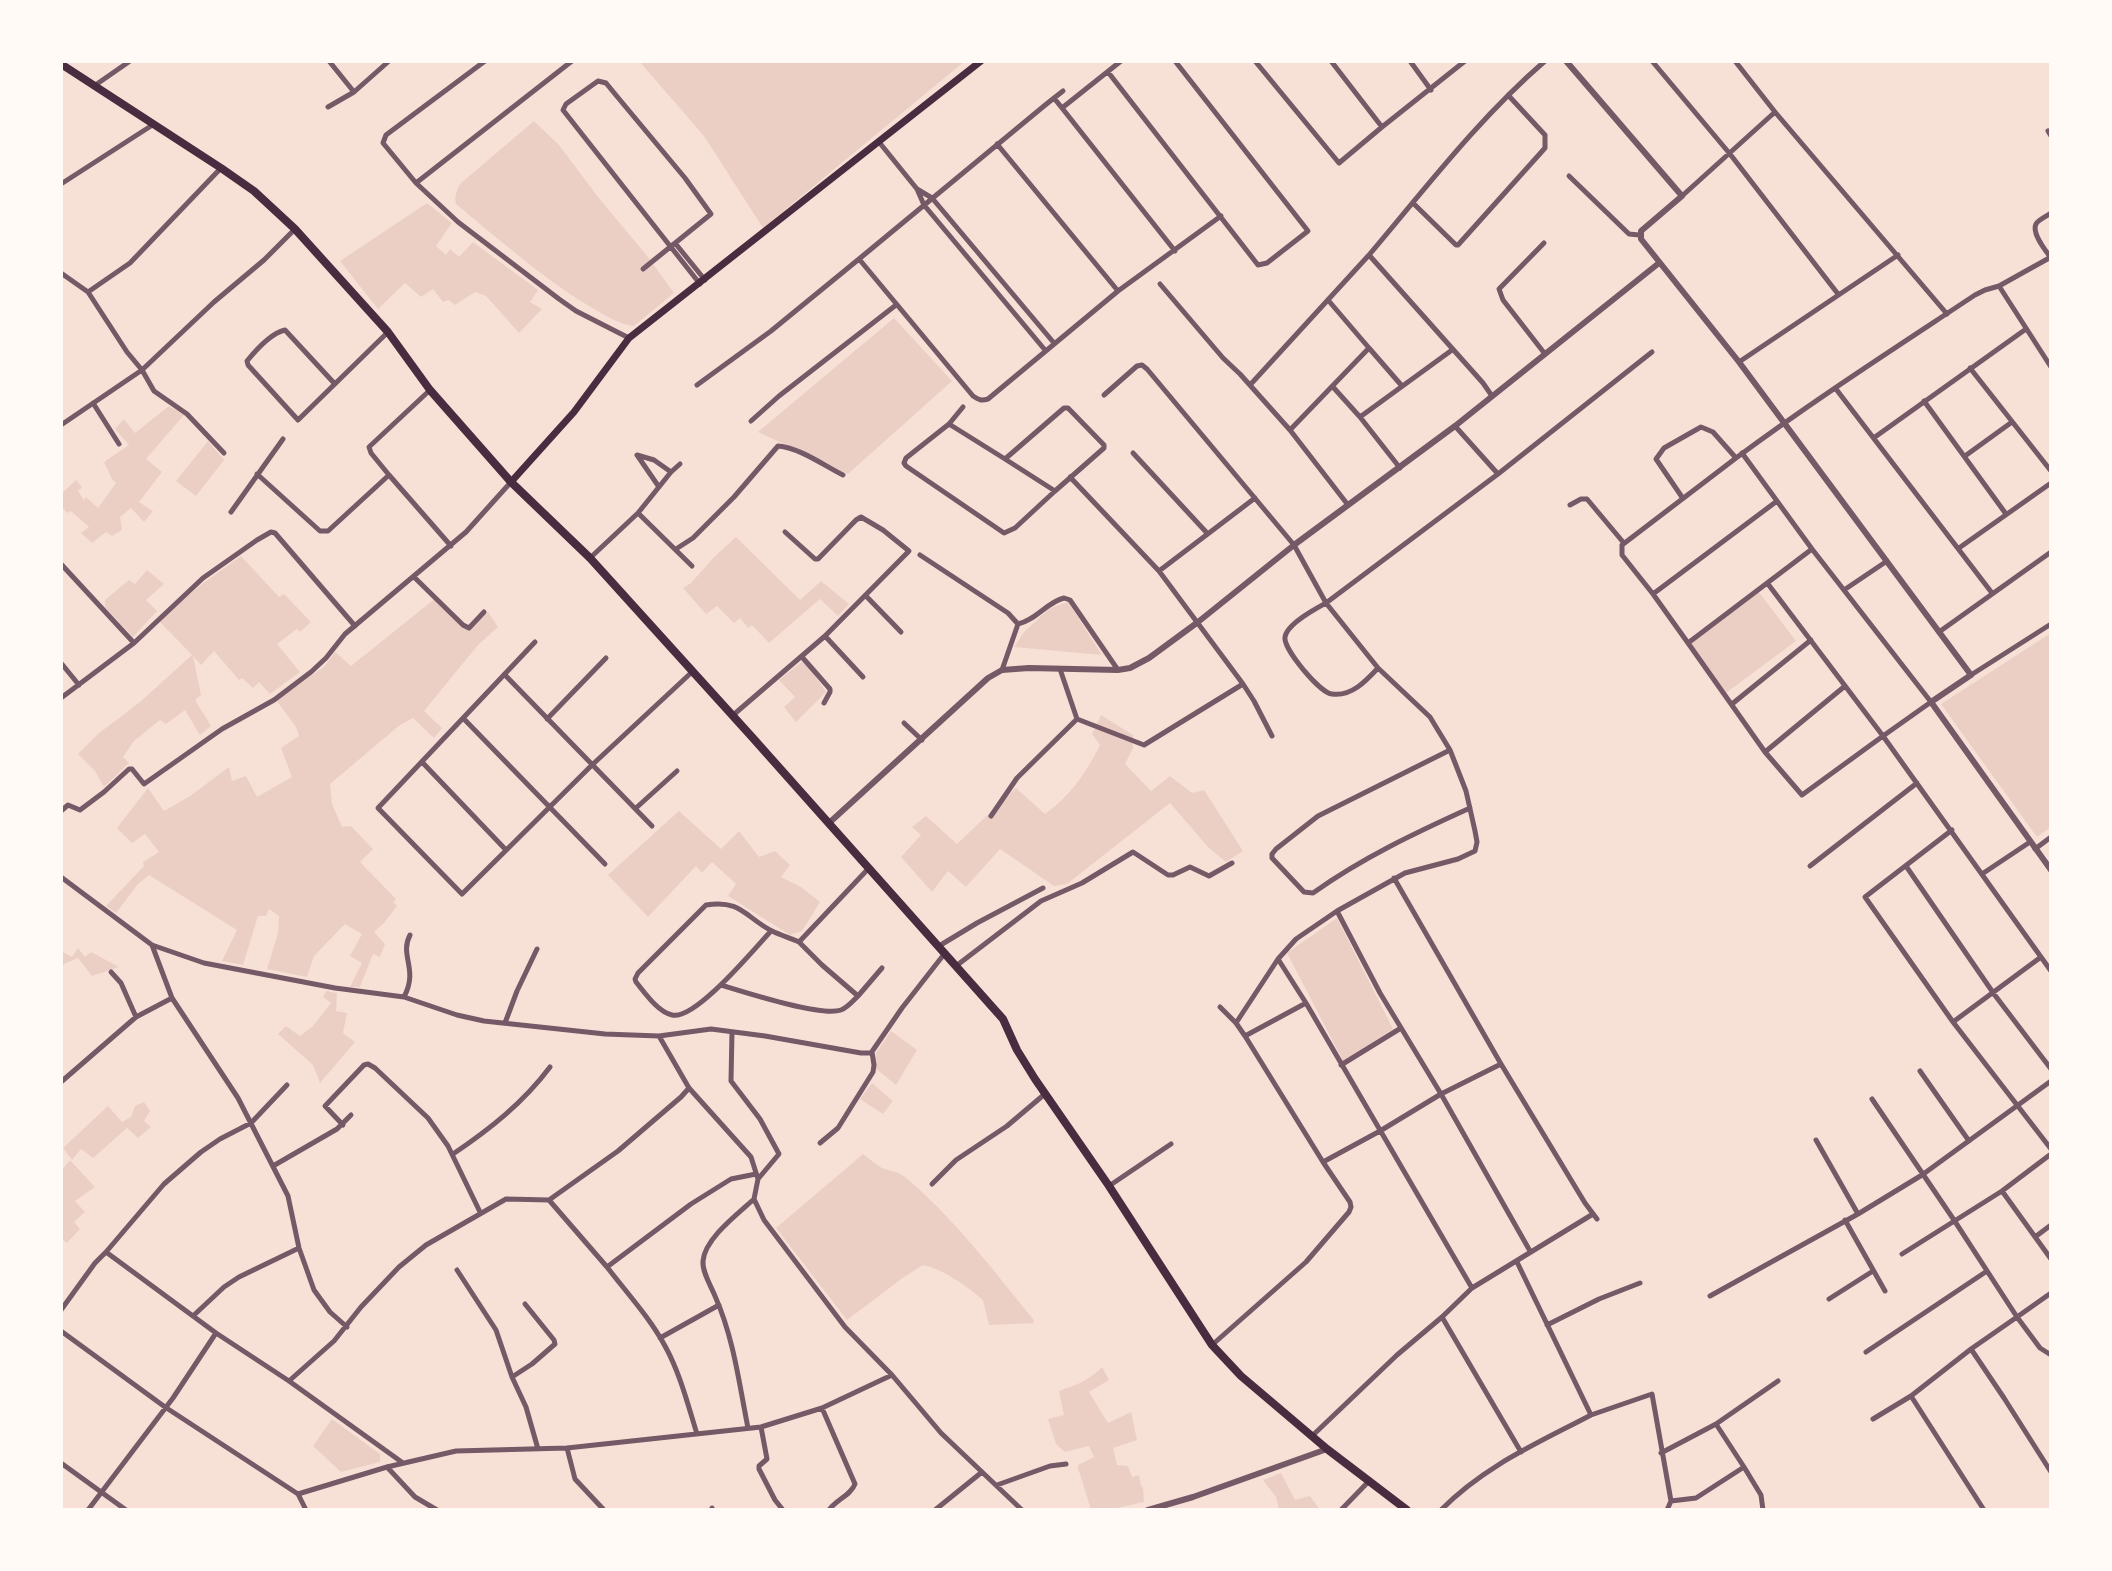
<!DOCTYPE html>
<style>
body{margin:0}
#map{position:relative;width:2112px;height:1571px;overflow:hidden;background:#f7e1d7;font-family:Karla,sans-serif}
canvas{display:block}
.frame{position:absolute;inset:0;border:63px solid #fffaf5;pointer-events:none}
</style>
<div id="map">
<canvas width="2112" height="1571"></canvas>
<div class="frame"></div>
</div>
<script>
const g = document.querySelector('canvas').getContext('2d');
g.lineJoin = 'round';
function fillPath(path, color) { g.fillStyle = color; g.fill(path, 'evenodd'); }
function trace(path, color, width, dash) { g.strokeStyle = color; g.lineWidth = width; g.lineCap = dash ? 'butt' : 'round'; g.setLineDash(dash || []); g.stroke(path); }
const green = new Path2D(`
 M639 61H965L763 228 704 136Z
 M534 121 559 145 598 197 648 257 674 293 634 326C618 324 608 317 594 309 544 280 501 241 456 204 454 196 457 189 461 183Z
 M427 203 452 223 436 246 446 255 450 249 459 257 473 242 538 290 530 302 542 309 519 333 486 296 475 292 455 305 449 300 443 302 433 289 421 297 405 283 378 309 340 261Z
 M894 318 952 381 848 474 758 432Z
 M169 406 184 415 146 459 162 472 139 502 153 511 144 522 131 508 120 517 122 530 112 536 106 532 92 543 81 533 89 527 71 511 67 513 61 506V494L76 480 82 487 78 491 84 500 86 497 98 508 116 483 112 479 104 462 129 445 115 429 124 419 135 433Z
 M208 441 224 460 196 496 176 481Z
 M736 537 800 600 821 581 849 604 838 616 820 599 769 643 752 625 748 628 740 618 734 623 717 606 706 614 683 588 691 583 714 557Z
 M241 556 279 597 284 594 311 622 300 632 297 629 277 644 300 672 270 694 259 682 253 688 242 678 239 680 214 651 201 665 193 656 201 695 195 700 211 726 200 735 185 710 166 724 160 720 134 741 123 757 129 763 104 787 95 771 78 754 98 734 140 702 192 655 159 621 202 584Z
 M147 570 164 584 146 600 157 611 133 637 105 607V600L129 580 135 584Z
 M1758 591 1796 641 1726 693 1688 643Z
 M437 597 470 628 480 617 488 612 498 627 478 645 424 711 442 728 434 738 413 718 400 725 330 784 332 804 342 827 351 826 373 849 360 862 396 899 393 902 397 906 384 923 374 932 385 944 380 957 373 954 360 987H350L362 963 350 956 362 934 345 924 314 956 307 977 267 969 278 933 279 916 269 909 266 916H258L243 965 222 961 237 930 149 875 138 884 116 913 106 906 144 866 143 862 159 852 145 834 132 843 117 828 148 788 164 811 190 796 229 767 232 781 246 776 257 797 292 777 281 748 299 736 296 727 276 700 324 667 335 652 351 666Z
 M1068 602 1102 655 1014 647 1025 631 1050 608Z
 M2051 633V827L2037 837 1941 704Z
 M804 660 826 692 796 722 784 707 795 697 779 680Z
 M1101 715 1133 735V748L1125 764 1151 791 1170 776 1192 793 1204 790 1243 851 1226 862 1208 847 1170 803 1067 884 1054 886 1000 849 966 887 948 871 932 892 901 857 921 835 912 827 926 816 957 844 1016 788 1045 814C1071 795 1086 773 1100 745L1092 734Z
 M679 811 721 849 739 831 759 857 775 851 790 865 781 877 801 887 820 902 802 931 790 935 728 896 736 884 712 862 702 873 696 866 648 917 608 875Z
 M1337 918 1393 1029 1343 1061 1287 953Z
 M78 948 85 957 91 952 119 967 92 976 78 958 66 963 61 967V951L72 957Z
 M326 991 337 993 336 1011 347 1013 343 1033 355 1042 320 1083 313 1065 278 1034 286 1026 300 1036 313 1026 331 1003 323 997Z
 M891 1031 917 1050 896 1085 875 1068 876 1053Z
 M872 1083 893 1101 883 1114 860 1099Z
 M144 1102 150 1111 144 1121 151 1127 138 1138 127 1128 93 1158 81 1149 72 1160 63 1148 108 1106 122 1122 131 1117 135 1106Z
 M863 1154C869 1158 878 1167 885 1169 893 1172 898 1171 905 1177 954 1218 993 1270 1033 1319L1034 1323 989 1325 983 1300C966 1286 945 1270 923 1265L904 1277 847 1320 776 1228Z
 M70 1160 95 1187 75 1201 85 1212 74 1222 80 1229 67 1243 61 1239V1171Z
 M1102 1367 1109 1380 1089 1392 1108 1423 1131 1412 1137 1440 1113 1448 1117 1465 1128 1466 1132 1477 1139 1475 1141 1486 1143 1488 1144 1502 1113 1509 1091 1510 1078 1468V1465L1094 1457 1089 1446 1065 1452 1056 1444 1048 1419 1064 1415 1059 1391C1078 1384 1087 1382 1102 1367Z
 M332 1419 380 1454V1462L341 1472 313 1446Z
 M1281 1473 1295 1500 1310 1496 1320 1510H1279L1276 1497 1263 1480Z`);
const minor = new Path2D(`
 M329 61 354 92
 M485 61 386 135 383 143 416 183 458 222 559 299 576 311 629 338
 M1121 61 1062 108 1054 98 1044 106 859 259 973 396C979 400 981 401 988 399L1118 291 1221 216
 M1255 61 1339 163 1382 127
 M1331 61 1382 127 1465 61
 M1410 61 1431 90
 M1652 61 1730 154 1838 294
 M1108 72 1258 265 1267 263 1308 231 1175 61
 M94 86 130 61
 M1054 98 1063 91
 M328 107 354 92 389 61
 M1062 108 1175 251
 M1775 112 1947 314
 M2048 131 2051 136
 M879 142 917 189 924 205 1045 350
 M997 144 1118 291
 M1569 176 1629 234 1639 235
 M416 183 572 61
 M61 184 154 124
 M917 189 932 198 1054 343
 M1682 196 1775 112 1735 61
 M1413 203 1456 245H1458L1545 148V135L1508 95
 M2051 213C2047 216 2038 220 2036 224 2031 233 2046 251 2051 258
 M675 243 705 280
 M1544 243 1499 289 1503 300 1545 354
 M643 269 711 214 685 178 615 94 606 83 598 81 566 104 563 110 700 284
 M61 273 88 292 130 263 221 168
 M1160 284 1223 358 1240 374 1290 430 1348 505
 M1999 286 2051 367
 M88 292 127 352 142 370 154 391 187 414 224 453
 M1369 348 1402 386
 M1739 362 1898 255
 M1970 368 2051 471
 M334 383 285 330C271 333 256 350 247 361L248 365 298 420 388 332
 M697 385 771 331 859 259
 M1250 385 1369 255
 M1333 387 1360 417
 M1836 389 1992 593
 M1104 395 1137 366 1142 365 1147 369 1294 545 1326 603 1378 668 1430 717 1450 750 1466 791 1475 831 1477 842 1475 851 1458 859 1405 873 1337 911
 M1492 396 1483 383 1369 255C1425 189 1479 118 1545 61
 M1924 401 2006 514
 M93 403 119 444
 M1064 408H1068L1104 445V448L1055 491 1005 459Z
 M751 421 779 396 896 305
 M949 424 963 407
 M61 425 142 370 214 302 264 260 295 229
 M1290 430 1369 348 1328 300
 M1875 437 2026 329
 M1133 453 1207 533
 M1742 453 1812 549 1688 643 1765 752 1802 795 1883 736 1768 584
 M1965 456 2012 422
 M1736 458C1814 400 1895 348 1975 295L1985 290 1999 286 2051 257
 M1005 459 949 424 906 458 904 463 906 466 1004 533 1015 528 1055 491
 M1400 468 1360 417 1452 350
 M257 474 320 531H328L389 475 371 453 369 447 430 390
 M1498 474 1652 352
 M389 475 451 546
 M1070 477 1159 571
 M659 487 637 455 654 460 671 472
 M1255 498 1159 571 1243 684 1254 701 1272 736
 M1570 505 1581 499H1587L1623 542
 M231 512 283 439
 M638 513 692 566
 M1959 548 2051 483
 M676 549 693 538 734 497 778 446C800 448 823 465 843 475
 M1812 549 1931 702 1883 736 2051 971
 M920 555 1008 613 1018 624 1002 670
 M590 558 638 513 671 472 680 464
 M61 564 134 643
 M414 577 463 625 469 628 484 612
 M1844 590 1887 561
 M1653 594 1622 555V545L1736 458 1713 432 1701 427 1664 448 1656 459 1682 497
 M866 596 901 632
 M1018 624C1036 620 1047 602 1064 598L1070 600 1118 670
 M1939 632 2051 552
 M825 636 863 677
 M535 642 378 808 462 894 592 765 692 672
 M1688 643 1653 594 1777 501
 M802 657 830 689V692L824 703
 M61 663 79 685
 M1378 668C1366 681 1351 697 1332 694 1320 693 1283 649 1285 637 1287 624 1315 609 1326 603L1498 474 1455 426
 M505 675 652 826
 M1971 675 2051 624
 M61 698 134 643 203 578 257 540 271 532 275 533 355 626
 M1732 704 1811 640
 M732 716 825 636 909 551 883 530 861 517 856 520 818 559H815L785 532
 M463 718 605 864
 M547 719 606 658
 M1077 719 1144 745 1243 684
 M904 723 922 740
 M1450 750 1318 816 1276 849 1272 854V858L1304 892 1313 893C1362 858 1415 833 1470 808
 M1765 752 1845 686
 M422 762 506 850
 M636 808 677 771
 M61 811 68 805 80 810 104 792 129 769H132L144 784 222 729 274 700 311 672 326 658 345 634 466 532 511 482
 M991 816 1017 778 1077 719 1060 669
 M1952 830 1865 897 1953 1022 2051 1149
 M2035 849 2051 837
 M1810 866 1917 783
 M1906 866 1994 994 2051 1069
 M1982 874 2030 842
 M61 877 152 945 204 963 335 988 404 997 457 1015 484 1021 605 1034 659 1036 711 1029 765 1036 861 1053H871L902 1008 945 953
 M1394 878 1501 1064 1585 1203 1597 1219
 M771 931C755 948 695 1021 672 1015 658 1012 645 993 636 982L635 979 638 973 706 905C741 899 746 918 772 931 780 935 790 938 799 942L868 869
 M152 945 172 998 238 1098 288 1196 299 1248 314 1290 330 1312 347 1327
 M939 946 977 923 1043 888
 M956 966 1041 901 1082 883 1133 852 1168 875H1173L1190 867 1209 876 1232 863
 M111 972 121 983 136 1017
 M721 985C744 992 821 1017 841 1010 847 1008 853 1001 858 996L822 965 799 942
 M858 996 882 968
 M404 997C419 969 399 956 410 935
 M1220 1007 1236 1023 1245 1036 1323 1162 1380 1131 1441 1094 1501 1064
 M1953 1022 2041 957
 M505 1023 517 991 537 949
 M1236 1023 1278 959
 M732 1032 731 1081 760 1119 779 1154 758 1179
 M1245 1036 1306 1003
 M1341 1065 1401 1028
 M1920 1071 1969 1141
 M61 1082 136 1017 172 998
 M689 1088 751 1157 758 1179 754 1199 764 1220 845 1327 892 1375
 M1872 1099 1954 1220 2017 1317 1971 1349 1911 1396 1873 1419
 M343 1125 325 1106 364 1065 368 1064 375 1068 428 1118 448 1146 480 1212
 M1816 1140 1858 1214
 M820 1143 838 1128 873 1072 874 1065 872 1052
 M453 1154C490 1129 523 1103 550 1067
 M273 1166 337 1129 351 1115
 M932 1184 956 1160 1007 1126 1046 1093
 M1109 1186 1171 1144
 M2002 1191 2051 1259
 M549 1200 607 1267 691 1204 731 1179 756 1174
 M1845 1220 1885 1291
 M2035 1237 2051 1225
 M106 1252 216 1333 289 1381 403 1463
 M1902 1254 2002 1191 2051 1154
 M607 1267C627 1293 650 1318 665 1346 680 1373 688 1405 697 1434
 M457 1270 496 1330 512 1377 526 1407 538 1449
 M1472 1288 1306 1003 1278 959 1296 939 1337 911 1380 993 1441 1094 1530 1251
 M2051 1293 2017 1317 2040 1348 2051 1355
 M1710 1296 1858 1214 1922 1175 2051 1081
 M1829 1299 1873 1271
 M61 1310 95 1263 106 1252 164 1184 201 1152 220 1139 251 1123 287 1085
 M193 1316 224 1287 239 1277 299 1248
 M1442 1317 1521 1452
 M1547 1325 1599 1299 1640 1283
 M61 1331 165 1407 298 1494 306 1510
 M660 1338 719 1305
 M1212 1345 1306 1262 1349 1212 1351 1207 1350 1202 1323 1162
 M1971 1349 2004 1398 2051 1472
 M1866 1352 1987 1271
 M512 1377 532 1364 555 1344 554 1340 525 1304
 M289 1381 334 1341 361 1307 399 1267 426 1245 506 1199 549 1200 618 1151 681 1097 689 1088 659 1036
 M1911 1396 1984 1510
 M822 1408 855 1484C851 1495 836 1500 829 1510
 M1591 1415 1652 1394 1671 1501 1667 1510
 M761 1427 767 1459 759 1466V1469L775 1500 783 1510
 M748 1428C739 1383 734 1339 715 1296 711 1286 702 1272 703 1261 705 1238 739 1213 754 1199
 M1312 1436 1397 1355 1442 1317 1472 1288 1593 1214
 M567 1448 575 1479 604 1510
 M1661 1453 1716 1424 1778 1381
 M61 1463 126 1510
 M387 1467 415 1497 437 1510
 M1744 1467 1761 1495 1763 1510
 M997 1485 1050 1466 1066 1464
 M298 1494 387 1467 456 1451 567 1448 761 1427 822 1408 892 1375 941 1433 1022 1510
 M1671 1501 1696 1498 1744 1467 1716 1424
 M712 1508 713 1510
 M88 1510 173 1398 216 1333
 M935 1510 982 1472
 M1341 1510 1370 1480
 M1441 1510C1484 1466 1538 1443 1591 1415L1517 1262`);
const tertiary = new Path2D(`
 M1566 61 1682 196 1641 231V239L1739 362 1971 675 1931 702 2051 870
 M829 823 988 678 1002 670 1029 668 1118 670 1130 668 1149 658 1198 622 1294 545 1455 426 1659 263
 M1148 1510 1193 1497 1327 1449`);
const secondary = new Path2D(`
 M511 482 574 412 629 338 981 61`);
const primary = new Path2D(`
 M61 64 221 168 254 191 295 229 388 332 430 390 511 482 590 558 752 737 1003 1019 1017 1050 1035 1079 1109 1186 1212 1345 1241 1376 1274 1404 1327 1449 1407 1510`);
fillPath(green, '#ebcfc5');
trace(minor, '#755966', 5);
trace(tertiary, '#755966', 6);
trace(secondary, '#4a2c40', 7);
trace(primary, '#4a2c40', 8);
</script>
